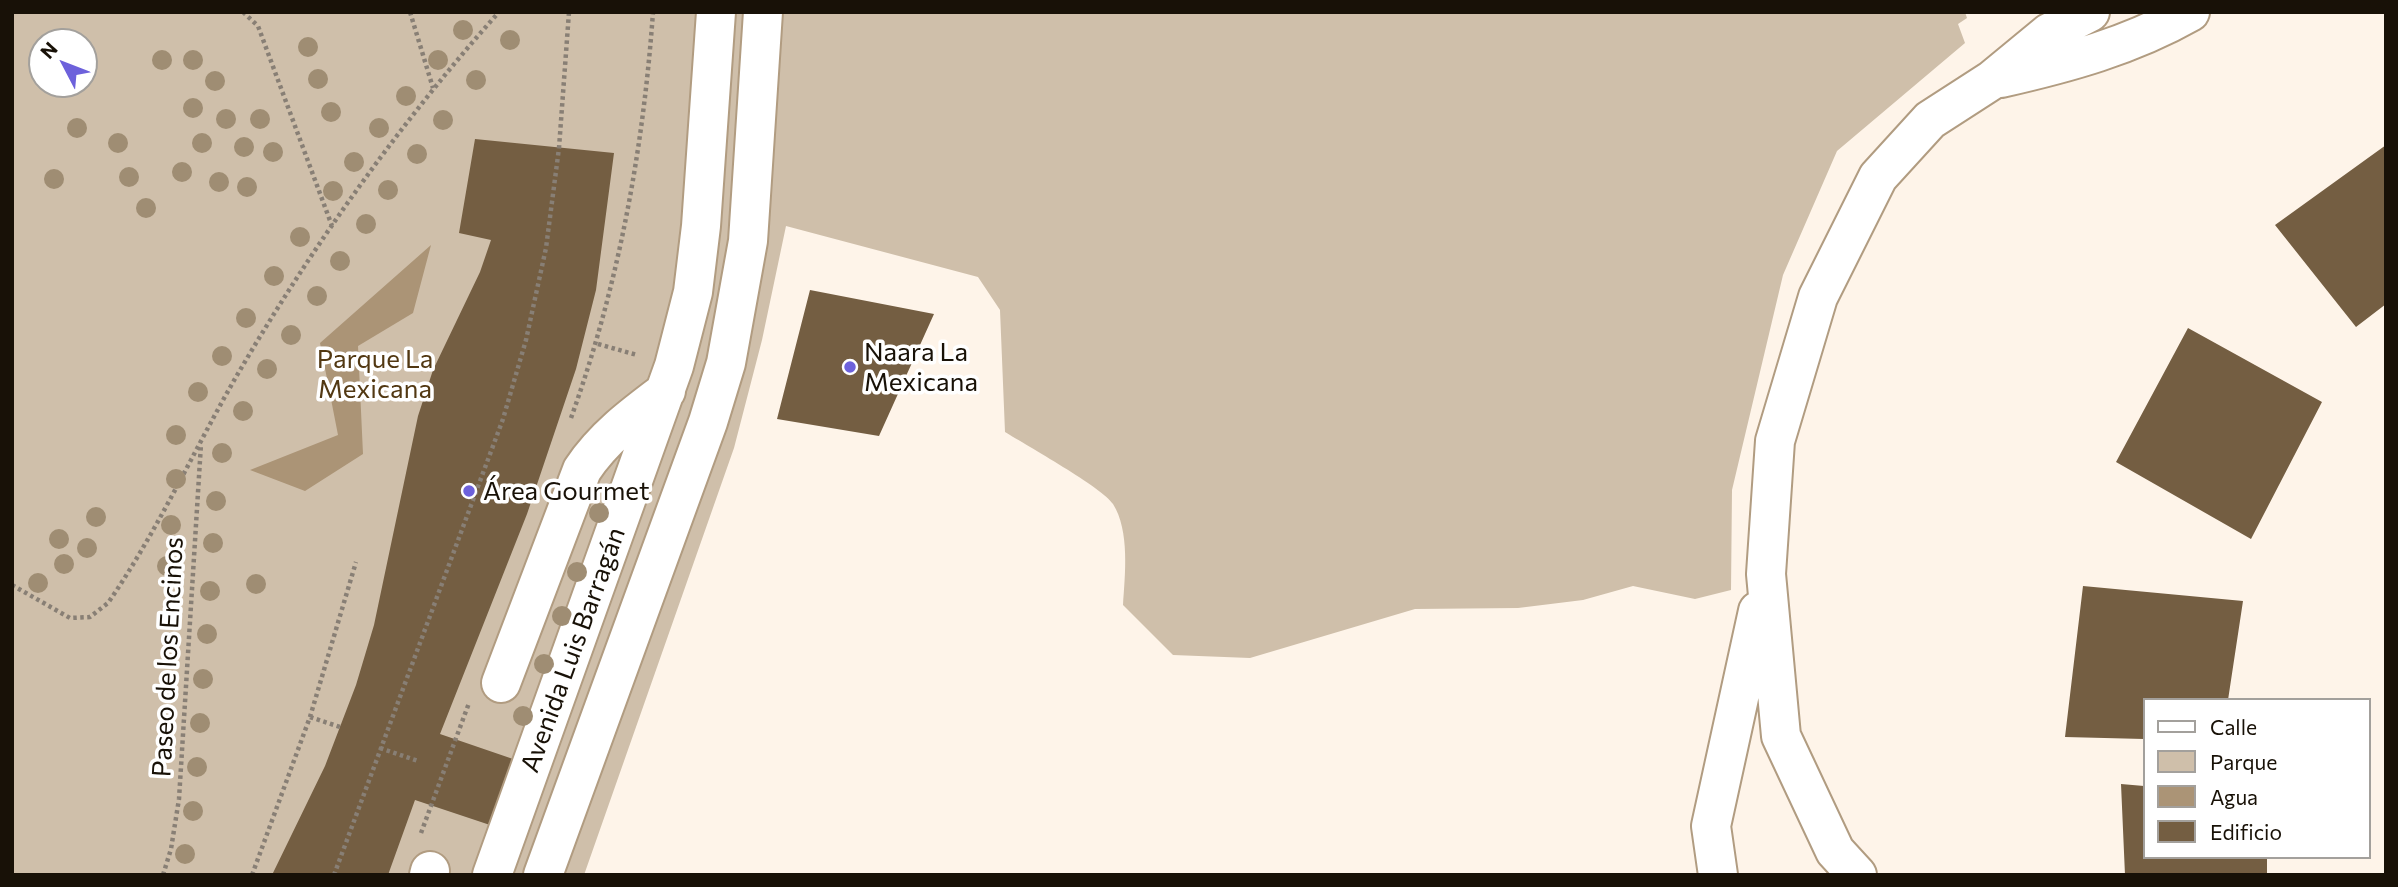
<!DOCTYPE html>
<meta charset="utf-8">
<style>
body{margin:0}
#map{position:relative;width:2398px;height:887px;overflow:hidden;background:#fef4e9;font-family:Commissioner,sans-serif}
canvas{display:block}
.frame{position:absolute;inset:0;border:14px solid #181107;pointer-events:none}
.legend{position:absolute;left:2143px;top:698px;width:228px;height:161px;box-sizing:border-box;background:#fff;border:2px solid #a3a09c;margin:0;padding:9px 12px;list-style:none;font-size:21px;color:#181107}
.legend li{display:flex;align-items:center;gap:14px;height:35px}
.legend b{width:35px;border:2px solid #a3a09c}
.north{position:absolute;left:28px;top:28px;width:70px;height:70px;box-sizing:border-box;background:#fff;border:2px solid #a3a09c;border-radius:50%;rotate:312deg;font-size:19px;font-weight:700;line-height:28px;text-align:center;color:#181107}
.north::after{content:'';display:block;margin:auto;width:24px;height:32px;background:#6d61db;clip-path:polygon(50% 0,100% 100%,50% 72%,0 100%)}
</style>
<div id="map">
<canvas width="2398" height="887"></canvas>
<div class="frame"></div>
<ul class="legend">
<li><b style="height:9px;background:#fff"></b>Calle</li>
<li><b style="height:19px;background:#cfbfaa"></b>Parque</li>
<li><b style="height:19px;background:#ab9476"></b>Agua</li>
<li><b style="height:19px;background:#745e42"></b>Edificio</li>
</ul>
<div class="north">N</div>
</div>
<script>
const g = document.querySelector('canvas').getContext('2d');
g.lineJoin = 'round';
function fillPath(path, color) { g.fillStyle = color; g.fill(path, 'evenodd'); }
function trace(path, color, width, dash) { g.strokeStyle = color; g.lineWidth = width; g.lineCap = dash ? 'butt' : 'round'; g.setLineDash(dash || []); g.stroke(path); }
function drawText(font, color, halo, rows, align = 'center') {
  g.font = font + ' Commissioner,sans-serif'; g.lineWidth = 7; g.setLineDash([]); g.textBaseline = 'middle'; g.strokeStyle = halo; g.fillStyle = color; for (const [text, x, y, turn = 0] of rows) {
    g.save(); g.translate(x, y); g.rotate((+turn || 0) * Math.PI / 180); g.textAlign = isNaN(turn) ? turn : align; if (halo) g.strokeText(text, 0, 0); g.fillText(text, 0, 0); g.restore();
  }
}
const green = new Path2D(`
 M12 12H1965L1967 18 1958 24 1965 43 1837 151 1783 275 1732 490 1731 590 1695 599 1633 586 1583 600 1518 608 1415 609 1250 658 1173 655 1123 605C1125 575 1130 531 1113 504 1103 488 1026 445 1005 432L1000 310 978 277 786 226 762 340 734 448 584 875H12ZM42 42H84V84H42Z`);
const water = new Path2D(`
 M431 245 413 313 358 346 363 454 305 491 250 470 338 435 320 343Z`);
const building = new Path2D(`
 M475 139 614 153 596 290 576 369 527 514 440 734 513 759 490 825 415 800 388 875H272L325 766 356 685 374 625 418 416 433 370 480 272 491 240 459 233Z
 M2386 145V304L2356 327 2275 225Z
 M810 290 934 314 879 436 777 419Z
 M2188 328 2322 402 2251 539 2116 462Z
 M2083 586 2243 601 2228 700H2144V739L2065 737Z
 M2121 784 2144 786V857H2267V875H2125Z`);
const path = new Path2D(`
 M243 12 258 26 332 226
 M410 12 433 88
 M598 344 637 355
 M571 418C618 287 643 152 653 12
 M12 585 70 618 90 617 108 603C157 532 193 452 236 377 311 248 399 124 499 12
 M310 717 340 727
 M380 748 418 761
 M421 833 469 703
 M163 875 171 849 179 799 201 444
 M252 875 310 717 356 562
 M334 875 503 419 526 340 546 248 559 148 569 12`);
const minor = new Path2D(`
 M2001 78C2067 63 2130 46 2190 12
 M501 683 582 470C604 437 634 415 666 391
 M429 875 430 871
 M492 875 674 366 693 292 701 226 716 12
 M543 875 708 422 726 363 748 241 763 12
 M1718 875 1711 826 1758 611
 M1857 875 1835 851 1781 736 1766 574 1775 441 1818 297 1878 177 1930 120 1992 80 2049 33 2090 12`);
const trees = [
 [463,30],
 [510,40],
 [308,47],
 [162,60],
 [193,60],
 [438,60],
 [318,79],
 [476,80],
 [215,81],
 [406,96],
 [193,108],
 [331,112],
 [226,119],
 [260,119],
 [443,120],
 [77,128],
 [379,128],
 [118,143],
 [202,143],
 [244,147],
 [273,152],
 [417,154],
 [354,162],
 [182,172],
 [129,177],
 [54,179],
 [219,182],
 [247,187],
 [388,190],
 [333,191],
 [146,208],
 [366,224],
 [300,237],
 [340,261],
 [274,276],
 [317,296],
 [246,318],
 [291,335],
 [222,356],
 [267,369],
 [198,392],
 [243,411],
 [176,435],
 [222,453],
 [176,479],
 [216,501],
 [599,513],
 [96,517],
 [171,525],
 [59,539],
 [213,543],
 [87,548],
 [64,564],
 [167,566],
 [577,572],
 [38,583],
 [256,584],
 [210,591],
 [562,616],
 [207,634],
 [544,664],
 [203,679],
 [523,716],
 [200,723],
 [197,767],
 [193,811],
 [185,854]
];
const markers = [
 [850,367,7,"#6d61db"],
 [469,491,7,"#6d61db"]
];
const poiNames = [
 ["Naara La",864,352],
 ["Mexicana",864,382],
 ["Área Gourmet",483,491]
];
const parkNames = [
 ["Parque La",375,359],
 ["Mexicana",375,389]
];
const streetNames = [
 ["Avenida Luis Barragán",573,650,-70],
 ["Paseo de los Encinos",168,657,-87]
];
fillPath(green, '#cfbfaa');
fillPath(water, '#ab9476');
fillPath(building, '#745e42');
trace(minor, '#b19c81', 42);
trace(path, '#887f75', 4.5, [3.5, 3.5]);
trace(minor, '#fff', 38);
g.fillStyle = '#9f8d73';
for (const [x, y] of trees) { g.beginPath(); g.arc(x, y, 10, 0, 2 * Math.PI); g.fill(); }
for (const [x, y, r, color] of markers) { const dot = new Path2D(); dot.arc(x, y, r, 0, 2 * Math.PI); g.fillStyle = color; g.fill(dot); trace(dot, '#fff', 2.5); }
drawText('26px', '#181107', '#fff', poiNames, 'left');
drawText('26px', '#523812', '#fff', parkNames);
drawText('26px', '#181107', '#fff', streetNames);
</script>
